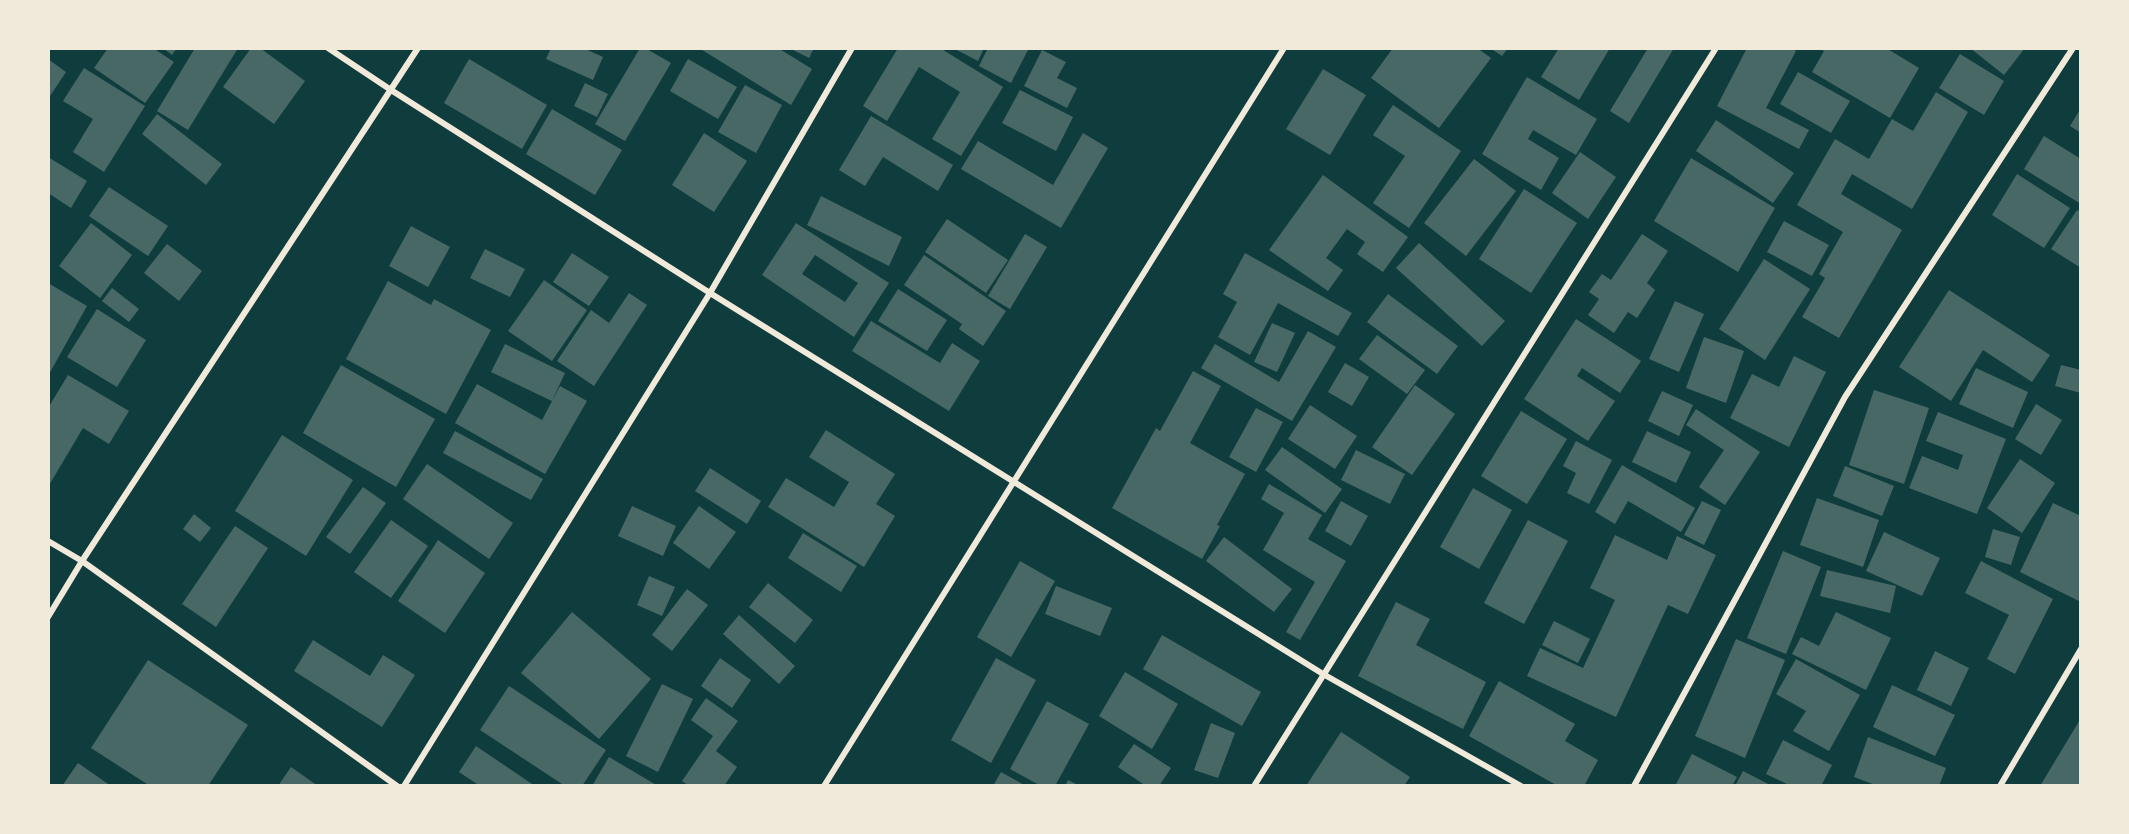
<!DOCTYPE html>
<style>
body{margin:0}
#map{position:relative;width:2129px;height:834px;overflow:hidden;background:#0f3d3e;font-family:Montserrat,sans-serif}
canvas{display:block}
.frame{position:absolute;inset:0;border:50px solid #f1e9da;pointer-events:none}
</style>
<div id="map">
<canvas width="2129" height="834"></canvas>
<div class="frame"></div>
</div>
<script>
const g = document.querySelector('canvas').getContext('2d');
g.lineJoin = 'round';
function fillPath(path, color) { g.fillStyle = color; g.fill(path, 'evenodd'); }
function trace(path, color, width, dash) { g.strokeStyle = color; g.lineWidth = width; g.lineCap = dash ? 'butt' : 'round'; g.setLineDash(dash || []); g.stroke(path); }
const building = new Path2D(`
 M108 48H153L174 62 145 103 94 68Z
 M163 48H177L172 55Z
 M195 48H238L188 130 157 111Z
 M251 48H260L305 81 274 124 223 87Z
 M551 48H583L603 57 593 80 546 59Z
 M640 48H645L671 63 625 141 595 124Z
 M699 48H778L812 69 791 105Z
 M789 48H814L809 58Z
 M898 48H940L1003 87 961 156 932 139 960 92 919 67 887 121 863 106Z
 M953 48H984L978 61Z
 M988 48H1029L1011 83 979 66Z
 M1393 48H1477L1491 58 1439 128 1371 78Z
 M1490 48H1508L1502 56Z
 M1559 48H1610L1579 100 1541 77Z
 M1648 48H1674L1629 123 1610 111Z
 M1747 48H1790L1796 51 1766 108 1809 130 1799 149 1717 106Z
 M1818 48H1886L1919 68 1890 118 1812 72 1824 51Z
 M1970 48H2025L2004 75Z
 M1042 50 1066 62 1057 78 1077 88 1067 108 1024 86Z
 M1960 54 2004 81 1984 115 1939 88Z
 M48 59 66 72 48 99Z
 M469 59 547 105 522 149 444 103Z
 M688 59 737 87 718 119 670 91Z
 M84 68 145 106 104 172 73 152 93 119 63 101Z
 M1323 69 1366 95 1330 155 1286 129Z
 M1798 72 1850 101 1831 133 1780 104Z
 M1527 77 1597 119 1576 155 1533 130 1528 139 1559 158 1541 190 1482 154Z
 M585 83 608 94 597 117 574 106Z
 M745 85 782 105 756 153 718 132Z
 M1020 90 1073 117 1056 151 1002 123Z
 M1936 92 1968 112 1912 209 1852 174 1841 194 1902 230 1839 338 1802 317 1825 278 1819 274 1843 232 1797 205 1835 139 1869 159 1892 119 1913 131Z
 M1393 105 1461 151 1409 228 1373 203 1405 156 1373 135Z
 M2081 108V133L2070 126Z
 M552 109 622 150 595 195 526 154Z
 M157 114 222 164 206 185 142 134Z
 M871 116 953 165 938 191 883 157 865 186 839 170Z
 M1716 120 1794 173 1773 203 1696 151Z
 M704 133 747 161 714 212 672 185Z
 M1083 133 1108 148 1061 228 961 169 978 141 1053 185Z
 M2044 136 2081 159V204L2024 169Z
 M1580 152 1616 177 1588 219 1552 193Z
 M48 157 87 181 71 208 48 193Z
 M1691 158 1775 208 1738 272 1654 221Z
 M1474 159 1516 191 1466 256 1424 223Z
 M2017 174 2070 208 2044 248 1992 215Z
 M1323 175 1408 237 1383 272 1357 254 1365 242 1347 229 1326 258 1343 270 1328 291 1269 250Z
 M109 187 168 226 148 256 89 216Z
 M1524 189 1577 223 1531 293 1479 259Z
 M821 196 902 237 889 266 807 225Z
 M2077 210 2081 212V268L2051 249Z
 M947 219 1008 260 986 293 925 252Z
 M1784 221 1829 245 1812 276 1767 252Z
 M91 223 132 255 100 298 59 266Z
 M796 223 889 283 854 337 762 275ZM815 255 858 283 845 302 802 274Z
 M411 226 450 247 428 287 389 266Z
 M1025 234 1047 247 1010 309 988 296Z
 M1642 234 1668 251 1647 283 1655 290 1637 318 1628 312 1614 333 1588 315 1599 299 1589 292 1602 274 1611 280Z
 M1419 243 1505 321 1482 346 1396 268Z
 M167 244 202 271 179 301 144 273Z
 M485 249 525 269 510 297 470 278Z
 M572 253 609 277 589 306 553 282Z
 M1245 253 1352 313 1338 336 1278 303 1250 355 1218 337 1237 302 1223 294Z
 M924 255 1006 311 983 346 959 329 962 324 904 285Z
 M1764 259 1810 289 1765 360 1719 329Z
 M544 280 587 310 552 361 508 331Z
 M388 281 431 305 434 299 491 330 446 414 346 359Z
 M48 283 87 306 48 376Z
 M112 288 139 309 129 322 102 301Z
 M898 289 947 320 927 351 878 321Z
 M1949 290 2050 355 2032 382 1983 350 1951 401 1899 367Z
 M629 293 647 305 594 386 557 361 591 310 609 323Z
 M1388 294 1458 346 1437 374 1367 322Z
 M1675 301 1704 314 1679 372 1649 359Z
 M97 309 146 340 117 387 67 357Z
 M1576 319 1641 361 1620 393 1582 368 1577 376 1615 401 1588 441 1524 399Z
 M871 321 940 363 952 343 980 361 949 411 852 351Z
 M1272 323 1295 333 1277 372 1254 362Z
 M1308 331 1336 347 1292 421 1201 368 1215 344 1279 382Z
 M1377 335 1425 370 1407 394 1359 359Z
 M1704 337 1744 351 1726 403 1686 388Z
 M505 344 565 373 552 401 491 372Z
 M1794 356 1826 372 1789 447 1730 418 1752 374 1779 387Z
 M1345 363 1369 377 1352 406 1328 392Z
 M341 365 435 419 396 487 303 433Z
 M2061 365 2081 370V393L2055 386Z
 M1976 368 2028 392 2013 428 1959 404Z
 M1193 371 1221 386 1190 443 1245 474 1217 525 1220 526 1202 559 1112 508 1156 428 1160 431Z
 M68 375 129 411 109 444 83 428 48 487V408Z
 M477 384 542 420 560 386 587 401 545 474 455 423Z
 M1415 385 1455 414 1412 475 1372 447Z
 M1874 390 1929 408 1904 484 1849 465Z
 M1662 391 1693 405 1679 436 1648 421Z
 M2036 404 2062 420 2041 455 2015 439Z
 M1310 405 1357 436 1335 469 1288 439Z
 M1256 408 1283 422 1256 472 1229 457Z
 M1696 409 1760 452 1725 505 1699 487 1724 450 1686 425Z
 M1521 411 1567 439 1527 504 1481 476Z
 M1938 412 2006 439 1977 514 1909 488 1922 456 1958 470 1963 455 1926 441Z
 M826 430 895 474 876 504 895 516 864 567 768 507 786 478 834 507 849 482 809 457Z
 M455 431 543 479 531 500 443 453Z
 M1647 431 1691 452 1676 483 1632 462Z
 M282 435 353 480 306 556 235 511Z
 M1576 441 1612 460 1589 504 1567 493 1576 473 1563 466Z
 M1282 447 1342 489 1325 513 1265 470Z
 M1356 450 1405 474 1390 504 1341 480Z
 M2020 459 2055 483 2022 533 1987 508Z
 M427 464 513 523 489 559 403 499Z
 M1622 465 1695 508 1681 532 1628 501 1615 524 1595 512Z
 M1845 466 1894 486 1882 516 1833 496Z
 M710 468 761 501 747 524 695 491Z
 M1269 484 1322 515 1308 539 1346 561 1300 640 1286 632 1315 582 1263 550 1284 513 1261 499Z
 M363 487 386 503 350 554 326 537Z
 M1473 488 1512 510 1479 569 1440 547Z
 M1817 498 1879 520 1863 567 1800 545Z
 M1341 501 1368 516 1351 546 1325 531Z
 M1702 501 1721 510 1704 545 1684 535Z
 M2053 503 2081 516 2079 601 2020 572Z
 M632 506 676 526 663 556 618 536Z
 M699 506 736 532 709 569 673 543Z
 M194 514 211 528 200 542 183 529Z
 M391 520 428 546 391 598 354 572Z
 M1528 520 1568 541 1524 624 1484 603Z
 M235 526 268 548 216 627 182 604Z
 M1993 529 2020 537 2011 565 1985 557Z
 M1884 532 1940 558 1922 596 1866 571Z
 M803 533 857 566 841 592 788 558Z
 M1615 535 1667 560 1677 536 1716 555 1688 614 1668 605 1616 717 1527 676 1540 648 1583 668 1615 600 1590 588Z
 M1224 537 1292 589 1274 612 1206 561Z
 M438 540 485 573 445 633 398 601Z
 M1783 551 1821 567 1786 654 1747 638Z
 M1020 561 1055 581 1011 657 977 637Z
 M1981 561 2053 599 2015 674 1987 659 2009 615 1965 593Z
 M1827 570 1896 586 1890 613 1820 596Z
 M649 576 675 587 662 616 637 605Z
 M768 583 813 620 795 643 749 607Z
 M1056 586 1112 608 1100 636 1045 614Z
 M687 589 708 605 672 651 652 635Z
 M1396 602 1430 619 1416 645 1486 682 1463 729 1358 676Z
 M572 612 651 679 599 739 521 673Z
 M1836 612 1891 638 1866 690 1792 654 1801 637 1819 646Z
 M739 615 795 666 779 684 723 634Z
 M1554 621 1590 639 1578 663 1542 645Z
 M1162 635 1261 692 1242 726 1143 669Z
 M1736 639 1785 660 1745 758 1695 736Z
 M313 640 370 676 383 655 415 675 382 727 294 671Z
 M1935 651 1969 668 1951 706 1917 690Z
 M720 658 751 680 732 708 701 686Z
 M996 658 1036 680 991 763 951 740Z
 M1796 659 1860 695 1829 751 1793 731 1806 711 1776 694Z
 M148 660 248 725 208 786H150L91 748Z
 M1125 672 1178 704 1152 749 1099 716Z
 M1499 681 1575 724 1565 741 1598 760 1584 786H1558L1469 736Z
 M662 684 693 699 658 772 626 756Z
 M1892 685 1955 715 1935 756 1873 727Z
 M509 686 606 750 582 786H565L480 730Z
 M706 698 738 721 716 751 737 767 724 786H689L682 781 713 736 691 720Z
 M1047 701 1089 724 1055 786H1041L1010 769Z
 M2081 718V786H2040Z
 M1211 723 1235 733 1218 778 1194 770Z
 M1341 732 1410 777 1404 786H1306Z
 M1868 737 1946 768 1939 786H1878L1854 777Z
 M1783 740 1832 765 1821 786H1791L1766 774Z
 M1134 744 1171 768 1159 786H1146L1118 767Z
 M476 746 535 786H480L459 772Z
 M1692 754 1737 777 1732 786H1675Z
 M609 757 658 786H592Z
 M78 763 111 786H62Z
 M291 767 318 786H278Z
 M1743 771 1772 786H1735Z
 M1001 772 1026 786H993Z
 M1068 780 1080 786H1065Z`);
const minor = new Path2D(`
 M328 48 391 90 710 293 1323 674 1521 786
 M48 541 82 561 397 786
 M48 617 82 561 418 48
 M404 786 710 293 852 48
 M824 786 1284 48
 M1254 786 1716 48
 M1634 786 1845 397 2073 48
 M2000 786 2081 649`);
fillPath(building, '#486865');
trace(minor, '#f1e9da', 6);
</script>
